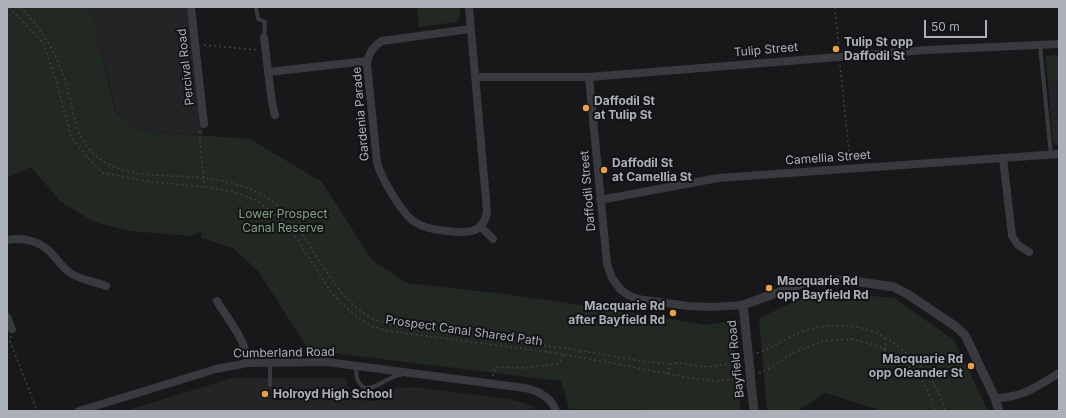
<!DOCTYPE html>
<style>
body{margin:0}
#map{position:relative;width:1066px;height:418px;overflow:hidden;background:#18181a;font-family:Inter,sans-serif}
canvas{display:block}
.frame{position:absolute;inset:0;border:8px solid #abb0b9;pointer-events:none}
.scale{position:absolute;left:924px;top:20px;width:63px;height:18px;box-sizing:border-box;border:2px solid #abb0b9;border-top:0;padding-left:5px;font-size:12px;line-height:14px;white-space:nowrap;color:#abb0b9;-webkit-text-stroke:3px #131315;paint-order:stroke}
</style>
<div id="map">
<canvas width="1066" height="418"></canvas>
<div class="frame"></div>
<div class="scale">50 m</div>
</div>
<script>
const g = document.querySelector('canvas').getContext('2d');
g.lineJoin = 'round';
function fillPath(path, color) { g.fillStyle = color; g.fill(path, 'evenodd'); }
function trace(path, color, width, dash) { g.strokeStyle = color; g.lineWidth = width; g.lineCap = dash ? 'butt' : 'round'; g.setLineDash(dash || []); g.stroke(path); }
function drawText(font, color, halo, rows, align = 'center') {
  g.font = font + ' Inter,sans-serif'; g.lineWidth = 4; g.setLineDash([]); g.textBaseline = 'middle'; g.strokeStyle = halo; g.fillStyle = color; for (const [text, x, y, turn = 0] of rows) {
    g.save(); g.translate(x, y); g.rotate((+turn || 0) * Math.PI / 180); g.textAlign = isNaN(turn) ? turn : align; if (halo) g.strokeText(text, 0, 0); g.fillText(text, 0, 0); g.restore();
  }
}
const built = new Path2D(`
 M84 7H192L203 135 139 131 116 111 92 14Z
 M1059 81V119L1051 120 1048 82Z
 M232 378H345L348 388 352 394 358 399 367 401H376L397 388 411 387 507 399 522 402 536 408 519 411H125Z`);
const green = new Path2D(`
 M7 7H84L92 13 115 111 139 131 250 139 322 182 372 260 407 283 495 293 611 309 705 325 732 321 741 411H649L644 409H569L561 381 309 350 258 271 233 248 202 238 201 231 192 236 130 231 94 222 61 202 31 167 7 177Z
 M417 7H460V16L456 22 419 27Z
 M1059 55V81L1048 82 1045 57 1047 56Z
 M1059 119V144L1056 145 1053 142 1051 120Z
 M818 291 894 298 954 340 988 411H883L825 393 798 411H767L759 318Z`);
const path = new Path2D(`
 M9 7 43 43 54 74 71 136 87 157 103 173 152 182 205 187 234 192 256 200 273 213 289 227 331 292 343 305 357 317 372 326 389 331 563 354 696 379 718 381 742 378
 M20 7C43 29 58 56 67 86 73 107 74 132 89 149 118 182 165 173 205 178 223 180 251 187 266 197 311 225 323 290 370 317 379 322 389 324 398 327L570 349 647 362 671 364
 M835 7 839 50
 M204 45 258 50
 M840 65 850 161
 M200 131V145L205 187
 M11 336 10 341 37 411
 M885 337C915 358 935 374 945 411
 M757 353C773 348 786 338 801 332 823 324 850 323 871 331 883 336 887 336 885 350
 M759 373 769 369 793 353 823 341 852 339 878 346 900 359 920 376 931 398 935 411
 M667 374 671 364C679 361 688 365 696 366 710 368 727 365 740 360
 M493 376 494 369 498 367 524 368 557 364 560 362 563 354`);
const service = new Path2D(`
 M256 7 258 19 265 22 264 38
 M1040 45 1051 155
 M356 366C356 375 356 383 365 388 378 389 388 376 401 375
 M270 385V363`);
const minor = new Path2D(`
 M191 7 204 124
 M469 7 487 211C484 235 465 233 447 231 434 230 422 228 412 220 400 210 380 176 377 162L367 65C368 54 373 46 382 41L470 29
 M264 38 272 103 275 115
 M268 72 367 61
 M475 77H589L926 50 1059 44
 M589 77 607 264 612 278 621 290 628 295 637 299 688 306 712 307 743 305
 M1003 158 1012 236 1018 245 1029 252
 M600 200 718 178 1059 154
 M480 226 493 239
 M7 240C23 237 41 241 52 254 58 260 62 267 69 272 79 280 94 281 106 286
 M217 301C229 321 246 340 248 363
 M7 317 12 329
 M995 398C1022 398 1038 386 1059 373
 M79 411 216 369 248 363 327 362 525 388C539 391 551 397 556 411`);
const tertiary = new Path2D(`
 M750 370 743 305 807 282 834 280 853 281 894 287 909 295 955 326 965 335 995 398 999 411
 M751 384 754 411`);
const tertiaryBridge = new Path2D(`
 M750 370 751 384`);
const markers = [
 [836,49,4,"#e7a142"],
 [586,108,4,"#e7a142"],
 [604,170,4,"#e7a142"],
 [769,288,4,"#e7a142"],
 [673,313,4,"#e7a142"],
 [971,366,4,"#e7a142"],
 [265,394,4,"#e7a142"]
];
const poiNames = [
 ["Tulip St opp",844,42],
 ["Daffodil St",844,56],
 ["Daffodil St",594,101],
 ["at Tulip St",594,115],
 ["Daffodil St",612,163],
 ["at Camellia St",612,177],
 ["Macquarie Rd",777,281],
 ["opp Bayfield Rd",777,295],
 ["Macquarie Rd",665,306,"right"],
 ["after Bayfield Rd",665,320,"right"],
 ["Macquarie Rd",963,359,"right"],
 ["opp Oleander St",963,373,"right"],
 ["Holroyd High School",273,394]
];
const streetNames = [
 ["Tulip Street",766,50,-5],
 ["Percival Road",186,67,-96],
 ["Gardenia Parade",361,114,-95],
 ["Camellia Street",828,158,-4],
 ["Daffodil Street",588,191,-95],
 ["Prospect Canal Shared Path",464,331,8],
 ["Cumberland Road",284,353,-1],
 ["Bayfield Road",736,359,-96]
];
const parkNames = [
 ["Lower Prospect",283,214],
 ["Canal Reserve",283,228]
];
fillPath(built, '#242427');
fillPath(green, '#222922');
trace(path, '#3f4145', 1.5, [2, 3]);
trace(service, '#393a3e', 4);
trace(minor, '#393a3e', 8);
trace(tertiary, '#393a3e', 9);
trace(tertiaryBridge, '#393a3e', 9);
for (const [x, y, r, color] of markers) { const dot = new Path2D(); dot.arc(x, y, r, 0, 2 * Math.PI); g.fillStyle = color; g.fill(dot); trace(dot, '#131315', 1.5); }
drawText('bold 12px', '#abb0b9', '#131315', poiNames, 'left');
drawText('12px', '#abb0b9', '#131315', streetNames);
drawText('12px', '#84a283', '#131315', parkNames);
</script>
